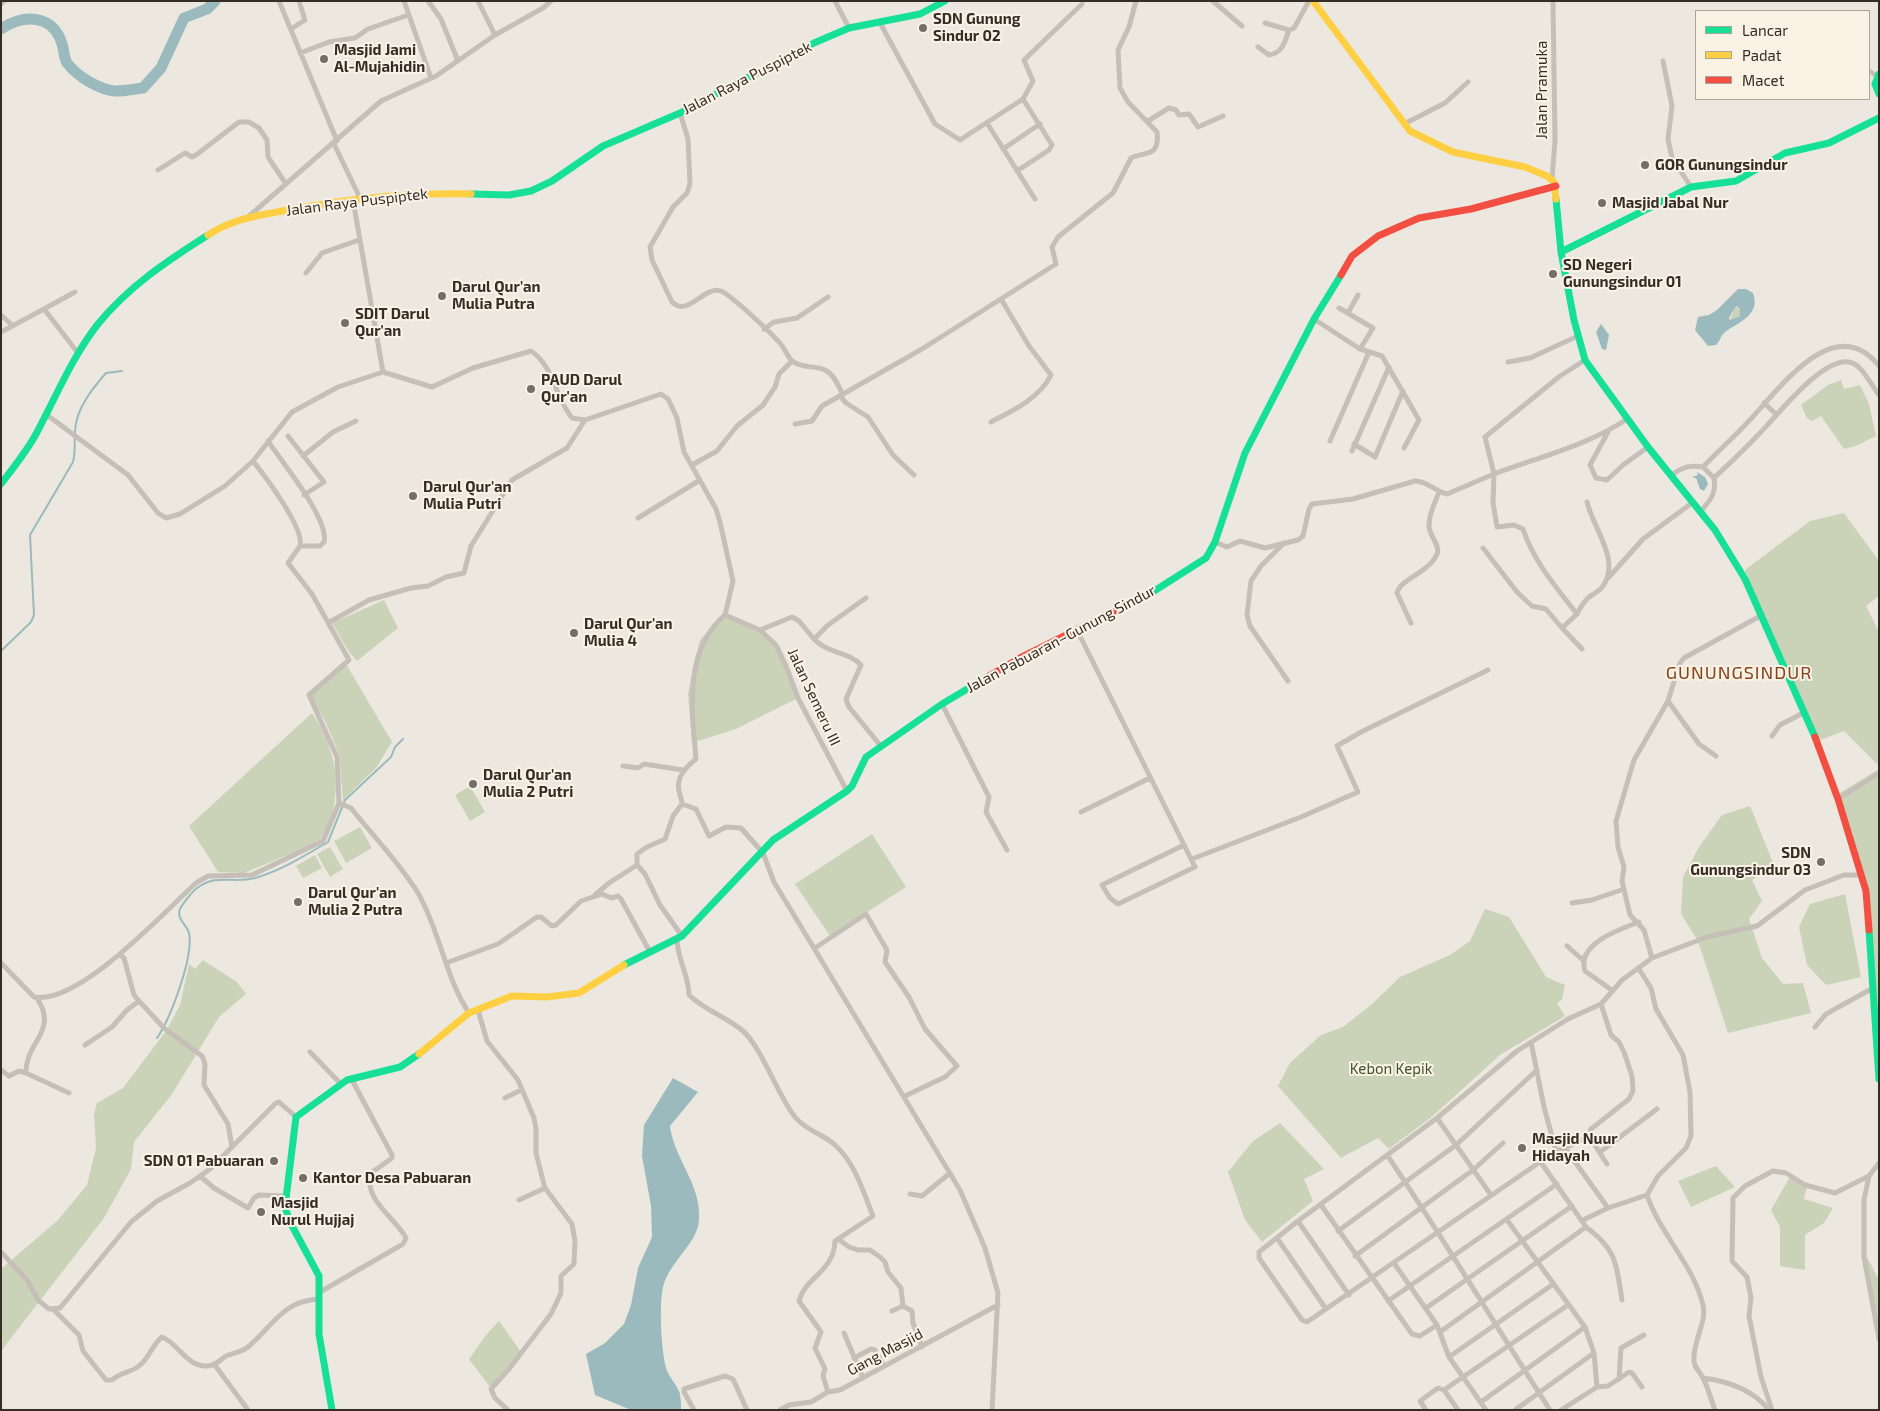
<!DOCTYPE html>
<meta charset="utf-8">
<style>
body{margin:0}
#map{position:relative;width:1880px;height:1411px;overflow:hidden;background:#ece8df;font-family:"Exo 2",sans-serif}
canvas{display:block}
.frame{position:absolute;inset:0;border:2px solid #352d26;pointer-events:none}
.legend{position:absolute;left:1695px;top:10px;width:175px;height:90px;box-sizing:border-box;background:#faf3e5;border:1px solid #aba499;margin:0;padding:6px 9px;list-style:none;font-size:15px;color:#352d26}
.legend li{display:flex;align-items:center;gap:10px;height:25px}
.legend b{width:25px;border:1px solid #aba499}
</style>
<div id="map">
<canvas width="1880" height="1411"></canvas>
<div class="frame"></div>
<ul class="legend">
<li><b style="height:6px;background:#16e098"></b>Lancar</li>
<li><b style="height:6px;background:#ffcf43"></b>Padat</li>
<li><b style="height:6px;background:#f24e42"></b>Macet</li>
</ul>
</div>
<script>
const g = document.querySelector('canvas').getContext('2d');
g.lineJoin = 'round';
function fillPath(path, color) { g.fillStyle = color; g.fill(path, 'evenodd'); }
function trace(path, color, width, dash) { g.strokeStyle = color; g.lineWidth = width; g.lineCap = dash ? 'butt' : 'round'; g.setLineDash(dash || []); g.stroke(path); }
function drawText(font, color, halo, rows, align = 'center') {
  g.font = font + ' "Exo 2",sans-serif'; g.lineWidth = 4; g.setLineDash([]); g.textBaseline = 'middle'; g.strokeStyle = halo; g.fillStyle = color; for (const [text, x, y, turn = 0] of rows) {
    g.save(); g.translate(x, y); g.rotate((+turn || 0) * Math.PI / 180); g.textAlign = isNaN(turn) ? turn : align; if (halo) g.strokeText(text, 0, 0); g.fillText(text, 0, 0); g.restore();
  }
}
const green = new Path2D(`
 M1735 307 1740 309V316L1730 320Z
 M1841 380 1844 389 1860 385 1869 404 1876 436C1864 441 1857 447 1844 449L1821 416 1812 421 1807 418 1801 405 1828 385Z
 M1844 513 1879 561V596L1866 606 1879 632V766L1844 731 1815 742 1745 570 1810 521Z
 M384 600 398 628 357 661 349 652 332 623Z
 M720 618C772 619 782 658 796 699L736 729 692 743 688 694 694 664 700 640Z
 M346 664 392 742 376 768 343 800 339 754 325 721 312 700V694Z
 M312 713C331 742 340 771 334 806 332 818 324 831 319 842L244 873 218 872 189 826Z
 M1879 769V1090L1863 881 1835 796Z
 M470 786 485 812 470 821 455 795Z
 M1750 806 1774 865 1752 880 1762 901 1749 919 1762 958 1783 984 1803 983 1811 1013 1728 1033 1698 941 1681 914 1683 877 1699 847 1722 815Z
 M360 827 372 848 346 863 334 841Z
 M872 834 906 887 830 936 795 884Z
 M330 847 343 869 330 877 317 854Z
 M315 855 322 868 303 878 296 866Z
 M1845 894 1861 977 1826 985 1807 965 1799 927 1810 904Z
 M1485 909 1509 917 1546 977 1565 985 1562 1000 1557 1003 1565 1016 1500 1055 1434 1115 1389 1149 1378 1138 1341 1158 1278 1086 1290 1063 1321 1035 1343 1027 1372 1004 1400 977 1450 955 1470 941Z
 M203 960 237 982 246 994 219 1017 172 1094 134 1142 131 1169 104 1218 1 1351V1269L58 1220 87 1185 96 1148 94 1114 97 1103 123 1088 166 1031 180 1005 189 964 195 969Z
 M1280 1123 1324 1169 1304 1179 1313 1201 1262 1242 1245 1220 1228 1172 1252 1142Z
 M1716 1166 1735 1187 1691 1207 1678 1181Z
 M1791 1175 1807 1187 1804 1199 1833 1208 1824 1223 1805 1235V1270L1780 1266V1227L1771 1210Z
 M1866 1255 1879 1280V1335Z
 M499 1321 521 1352 490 1387 469 1359 486 1335Z`);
const water = new Path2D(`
 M1738 289H1746L1753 293C1761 315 1739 322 1725 332 1721 335 1720 341 1716 345L1708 346 1695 330 1698 317 1709 315 1717 310ZM1736 306 1740 309V316L1730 320 1729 318Z
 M1601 324 1609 335 1606 350 1602 349 1596 332Z
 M1697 472 1705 477 1708 484 1704 491 1700 489 1696 478 1692 477 1698 475Z
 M673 1078 698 1092 670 1126C674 1159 702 1185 699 1220 698 1243 669 1262 663 1287 659 1304 661 1354 667 1371 670 1378 676 1384 679 1391 681 1396 681 1404 681 1410H631L595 1395 586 1354 605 1343 624 1324 631 1305 638 1268 652 1237 651 1206 642 1156 644 1125Z`);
const stream = new Path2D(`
 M1 651 31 622 34 615 30 535 73 462C76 450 74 442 75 431 76 409 92 389 106 373L122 371
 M157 1038C170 1019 194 957 189 933 187 925 176 919 180 909 183 903 192 892 197 888 218 873 232 884 255 878 280 871 306 855 328 842L345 800 391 757 395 747 403 739`);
const river = new Path2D(`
 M1 29C24 14 53 14 62 44 64 50 64 58 67 63 77 76 99 90 116 91 125 91 134 89 143 88L161 68 184 18 207 9 215 1`);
const street = new Path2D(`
 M279 1 337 141
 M404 1 431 78
 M428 1 441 19 458 61
 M478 1 495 35
 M835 1 849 28
 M1213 1 1242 26
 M1 4 4 1
 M879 21 935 124 960 140 1023 99 1033 81 1024 60 1082 4
 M1265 23 1289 30 1294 28 1309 1
 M291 29 305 20 299 1
 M1258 47 1269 55C1283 53 1285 41 1289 30
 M300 53 329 42 355 38 368 29 408 15
 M1663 61 1672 106 1668 139 1672 158 1691 187
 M1869 71 1877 76
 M680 113 688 139 690 184 687 193 673 207 650 247 652 260 672 302C688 318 704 285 721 291 731 295 770 332 779 342 784 347 787 356 792 361 802 369 815 365 825 370 834 374 839 387 843 395
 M1148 121 1169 108 1176 110 1179 115 1189 114 1198 127 1223 116
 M987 123 1035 199
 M1404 124 1445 103 1468 82
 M334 144 360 198
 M1003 149 1040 124
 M158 170 185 153 192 157 196 155 239 122H249L259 128 267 140 268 157 286 184
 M1017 171 1049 150 1052 145 1023 99
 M1552 179 1555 141 1553 1
 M353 200 383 372
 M248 217 381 101 436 76 495 35 543 8 551 1
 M306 273 322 253 359 240
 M1339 308 1373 328 1360 349
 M44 309 75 292
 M1348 313 1358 295
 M1 315 12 325
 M1314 319 1360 349 1382 356 1419 420 1404 448
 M764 329 774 322 797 318 828 297
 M1 332 44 309 78 353
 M1508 362 1530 358 1578 336
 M840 396 846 403 868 417 893 455 914 475
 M1764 403 1776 414
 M47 415 128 475 158 513 166 518 180 514 225 486 253 461 292 412 338 387 383 372 432 387 473 368 531 351C554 366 555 398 572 418L585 420 661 394 668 399 677 418 684 452 716 509 720 522 733 581 725 615 760 630 776 645 786 666 798 698 847 791
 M991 422C1012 411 1040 398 1051 375L1029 346 1001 299
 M795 424 812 421 822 406 922 349 1056 264 1052 247 1058 237 1113 193 1131 158C1145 151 1160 158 1157 132L1128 102 1120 88 1118 50 1129 27 1136 1
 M1608 432 1590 465 1596 478 1607 480 1623 465 1648 447
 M288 436 324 482 304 495
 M268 441C281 461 330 520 324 542L320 546H300
 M1330 441 1369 352
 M1354 444 1375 457 1403 391
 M1352 451 1389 367
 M303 456 333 432 356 421
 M253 461C265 476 305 529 300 546
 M692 465 717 451 737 426 763 405 775 387 779 374 792 361
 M1703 467 1714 478
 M1671 476C1681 467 1690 465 1703 467 1717 452 1733 438 1747 423 1778 391 1834 309 1879 366
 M1700 512C1710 501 1717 493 1714 478 1729 464 1744 450 1758 435 1776 417 1822 357 1849 362 1862 364 1871 385 1879 395
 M638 518 700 480
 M1215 542 1227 547 1240 541 1265 548 1298 540 1303 536 1309 509 1312 504 1353 499 1415 481C1427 481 1435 491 1447 494L1494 474 1485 437 1560 376 1585 360
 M1284 543 1261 566 1251 581 1247 615 1250 626 1288 681
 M1483 548 1517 592 1532 606 1546 609 1562 628
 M1609 577 1643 539 1692 503
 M866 598 828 625 814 639C828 654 848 651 861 665L846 699 849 707 880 745
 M1577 614C1580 608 1583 603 1588 598 1593 594 1600 591 1603 586 1621 560 1593 528 1587 502
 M328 623 369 600 411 588 428 586 446 577 464 573 471 546 512 480 567 448 585 420
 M1411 623 1397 593C1400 579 1429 573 1437 554 1441 545 1428 535 1429 525 1429 513 1435 503 1439 492
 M760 630 792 617 799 621 814 639
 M1077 630 1195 867 1118 904 1110 898 1102 885 1184 845
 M1582 649 1562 628 1577 614C1556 587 1534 562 1523 529L1514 525 1497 527 1493 503 1494 474C1539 457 1587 446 1627 419
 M1668 701 1699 744 1716 756
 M942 704 989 797 986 812 1007 850
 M1772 736 1780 725 1803 713
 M623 766 638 768 644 764 683 770
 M1838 799 1879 773
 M339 803 351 808C373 836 400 863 418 893 440 931 445 977 469 1013
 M682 804 696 809 709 836 726 827 741 828 763 853 774 882 960 1190 985 1248 998 1293 992 1410
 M1081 812 1150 778
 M1192 859 1301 817 1358 792 1337 746 1361 732 1488 670
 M595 895 609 883 637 865
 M1572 903 1592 900 1624 889
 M682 936 660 905 645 874 637 865V854L647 847 665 839 673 816 682 804C682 799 680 796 679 791 676 777 686 767 696 759 692 710 683 651 725 615
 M677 939C677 959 689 975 689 995 704 1010 727 1017 743 1031 762 1048 777 1094 795 1117 805 1130 823 1134 835 1145 855 1163 863 1191 873 1216L835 1241C834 1272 805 1277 799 1301L821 1332 815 1348 825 1369 823 1376 828 1392
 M1567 946 1584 961
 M815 948 866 914 887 950 885 962 909 997 925 1029 957 1066 945 1077 905 1096
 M120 955 124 958 134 995 139 1001 164 1028 202 1056 205 1064 204 1085 228 1124 232 1147
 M1652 958 1644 930 1630 915 1622 881 1624 867 1618 847 1616 821 1634 760 1668 701 1680 663 1684 658 1762 615
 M1 963 34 997C79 1005 164 912 196 883L208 876 252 875 323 841 339 803 337 757 309 695 349 660 312 594 288 563 300 546
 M446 963 498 944 537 917H541L552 926 556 925 581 901 602 894 611 898 618 896 621 899 650 952
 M1639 969 1651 988 1656 1009 1683 1055 1690 1092 1691 1136 1686 1148 1658 1176 1647 1195C1660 1234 1693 1264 1703 1305 1707 1321 1694 1340 1694 1357 1693 1367 1699 1370 1703 1378 1708 1387 1711 1400 1715 1410
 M1613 991 1585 971C1576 944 1620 929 1639 922
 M1601 1004 1611 1035 1619 1042 1624 1052 1632 1076 1633 1091 1629 1099 1591 1129 1589 1136 1607 1164
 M478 1010 487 1041 518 1080 534 1118 536 1129V1153L545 1188 572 1224 575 1241 574 1264 561 1276V1293L551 1314 509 1369 491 1389 495 1398 508 1410
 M1815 1027 1826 1014 1873 988
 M1531 1042 1544 1107 1556 1151
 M85 1045 112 1027 127 1010 139 1001
 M310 1052 340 1083
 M1 1070 9 1076 19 1071 26 1073 69 1093
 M26 1073C25 1042 59 1032 37 998
 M505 1098 521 1090
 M1437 1118 1491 1195
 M1565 1148 1589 1136
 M1600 1152 1657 1109
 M1387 1155C1444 1239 1495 1325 1550 1410
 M1879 1163 1869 1176 1864 1200V1257L1879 1339
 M200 1176 214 1188 248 1208 254 1198 259 1195 285 1196
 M910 1194 922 1196 950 1173
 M519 1200 545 1188
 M1321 1205 1412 1334 1420 1336 1437 1325
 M1608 1208 1565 1148 1556 1151 1307 1322 1302 1320 1259 1258V1252L1298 1221 1437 1118 1517 1051 1568 1019 1601 1004 1622 980 1652 958 1707 937 1757 926 1805 890 1844 875H1862
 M1507 1220 1585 1327 1594 1353 1597 1387
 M1583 1220 1608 1208 1647 1195
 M1298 1221 1349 1295
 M1586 1227C1617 1250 1616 1263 1622 1300
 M1338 1231 1456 1145 1537 1070
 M1277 1238 1326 1309
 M838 1239 849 1247 858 1250H870L880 1257 885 1262 888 1272 901 1288 903 1306
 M1 1252 27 1280 38 1300 49 1309 60 1308 131 1222 157 1201 190 1183 210 1169 276 1103 279 1102 296 1117
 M1355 1256 1473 1170 1503 1143
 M1394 1263 1437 1325 1449 1357 1486 1410
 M320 1292 403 1244 406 1238C395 1217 363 1200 371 1173L392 1158V1155L351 1078
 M1388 1301 1557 1184
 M1426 1308 1572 1206
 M54 1310 79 1335 83 1351 106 1380H112C123 1370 130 1374 140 1365 149 1358 152 1345 162 1337 178 1343 186 1366 206 1366 214 1367 220 1360 226 1356 233 1353 242 1352 248 1347 273 1326 282 1301 319 1299
 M892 1311 903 1306 912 1311 913 1323 922 1347
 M1440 1332 1586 1227 1540 1161
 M844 1333 863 1378
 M1449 1357 1552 1285
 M854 1358 871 1349 875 1350 884 1366
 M214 1364 248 1410
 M1703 1378C1727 1381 1753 1390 1769 1410
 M1619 1379 1621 1348 1644 1335
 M1481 1402 1585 1327
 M694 1410 684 1392V1389L725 1376 733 1379 747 1410
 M780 1410 789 1405 811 1402 828 1392 840 1390 998 1305
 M1426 1410 1420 1401 1438 1388 1444 1390
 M1458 1410 1444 1390 1568 1305
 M1515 1410 1594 1353
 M1561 1410 1597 1387 1608 1386 1629 1372 1632 1373 1642 1387
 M1772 1410 1761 1377 1749 1316 1751 1298 1747 1277 1732 1261 1733 1198 1745 1186 1773 1171 1786 1173 1805 1185 1835 1193 1869 1176`);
const fast = new Path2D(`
 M1879 74 1875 84 1879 94
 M471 194 509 195 531 191 552 181 603 146 680 113 814 43 849 28 920 14 945 1
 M1556 199 1561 252 1574 320 1585 360 1648 447 1715 530 1745 579 1815 737
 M1561 252 1691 187 1736 181 1785 153 1829 143 1879 118
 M1 484C13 468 27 451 36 434 56 397 72 357 98 324 129 286 167 261 208 235
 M1151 593 1206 558 1215 542 1245 453 1314 319 1341 275
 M1869 930 1879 1079
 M624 965 682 936 773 840 847 791 852 786 866 757 942 704 989 676
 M332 1410 319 1334V1276L290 1222 285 1207 296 1117 347 1080 400 1067 419 1054`);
const slow = new Path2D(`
 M1313 1 1410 131 1453 152 1525 167 1547 176 1554 182 1556 199
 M208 235C235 217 267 214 299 208 358 198 411 192 471 194
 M419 1054 469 1013 512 996 547 997 579 993 624 965`);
const jam = new Path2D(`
 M1341 275 1352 256 1378 236 1419 218 1471 209 1556 186
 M989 676 1020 658 1151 593
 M1815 737 1838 799 1866 891 1869 930`);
const markers = [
 [923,28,5,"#756e67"],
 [324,59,5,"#756e67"],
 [1645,165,5,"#756e67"],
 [1602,203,5,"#756e67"],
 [1553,274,5,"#756e67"],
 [442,296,5,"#756e67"],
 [345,323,5,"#756e67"],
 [531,389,5,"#756e67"],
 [413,496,5,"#756e67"],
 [574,633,5,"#756e67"],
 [473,784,5,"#756e67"],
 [1821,862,5,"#756e67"],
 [298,902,5,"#756e67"],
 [1522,1148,5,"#756e67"],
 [274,1161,5,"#756e67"],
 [303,1178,5,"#756e67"],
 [261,1212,5,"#756e67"]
];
const poiNames = [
 ["SDN Gunung",933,19],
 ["Sindur 02",933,36],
 ["Masjid Jami",334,50],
 ["Al-Mujahidin",334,67],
 ["GOR Gunungsindur",1655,165],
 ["Masjid Jabal Nur",1612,203],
 ["SD Negeri",1563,265],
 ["Gunungsindur 01",1563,282],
 ["Darul Qur'an",452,287],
 ["Mulia Putra",452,304],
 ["SDIT Darul",355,314],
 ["Qur'an",355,331],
 ["PAUD Darul",541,380],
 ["Qur'an",541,397],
 ["Darul Qur'an",423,487],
 ["Mulia Putri",423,504],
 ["Darul Qur'an",584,624],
 ["Mulia 4",584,641],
 ["Darul Qur'an",483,775],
 ["Mulia 2 Putri",483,792],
 ["SDN",1811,853,"right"],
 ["Gunungsindur 03",1811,870,"right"],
 ["Darul Qur'an",308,893],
 ["Mulia 2 Putra",308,910],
 ["Masjid Nuur",1532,1139],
 ["Hidayah",1532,1156],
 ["SDN 01 Pabuaran",264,1161,"right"],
 ["Kantor Desa Pabuaran",313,1178],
 ["Masjid",271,1203],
 ["Nurul Hujjaj",271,1220]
];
const streetNames = [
 ["Jalan Raya Puspiptek",747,78,-27],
 ["Jalan Pramuka",1542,90,-90],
 ["Jalan Raya Puspiptek",357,202,-7],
 ["Jalan Pabuaran–Gunung Sindur",1061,639,-28],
 ["Jalan Semeru III",814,697,65],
 ["Gang Masjid",885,1352,-28]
];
const parkNames = [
 ["Kebon Kepik",1391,1069]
];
const quarterNames = [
 ["GUNUNGSINDUR",1739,673]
];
fillPath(green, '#cad3b8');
fillPath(water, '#9ababd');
trace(stream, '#9ababd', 2);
trace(river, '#9ababd', 11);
trace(street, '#c5bfb8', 5);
trace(fast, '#16e098', 7);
trace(slow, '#ffcf43', 7);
trace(jam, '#f24e42', 7);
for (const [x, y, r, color] of markers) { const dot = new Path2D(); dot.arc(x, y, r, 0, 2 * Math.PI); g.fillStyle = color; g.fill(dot); trace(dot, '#faf3e5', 2); }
drawText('bold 15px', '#352d26', '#faf3e5', poiNames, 'left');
drawText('15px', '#352d26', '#faf3e5', streetNames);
drawText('15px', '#3f5429', '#faf3e5', parkNames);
g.letterSpacing = '1px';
drawText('18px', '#86431e', '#faf3e5', quarterNames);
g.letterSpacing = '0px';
</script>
